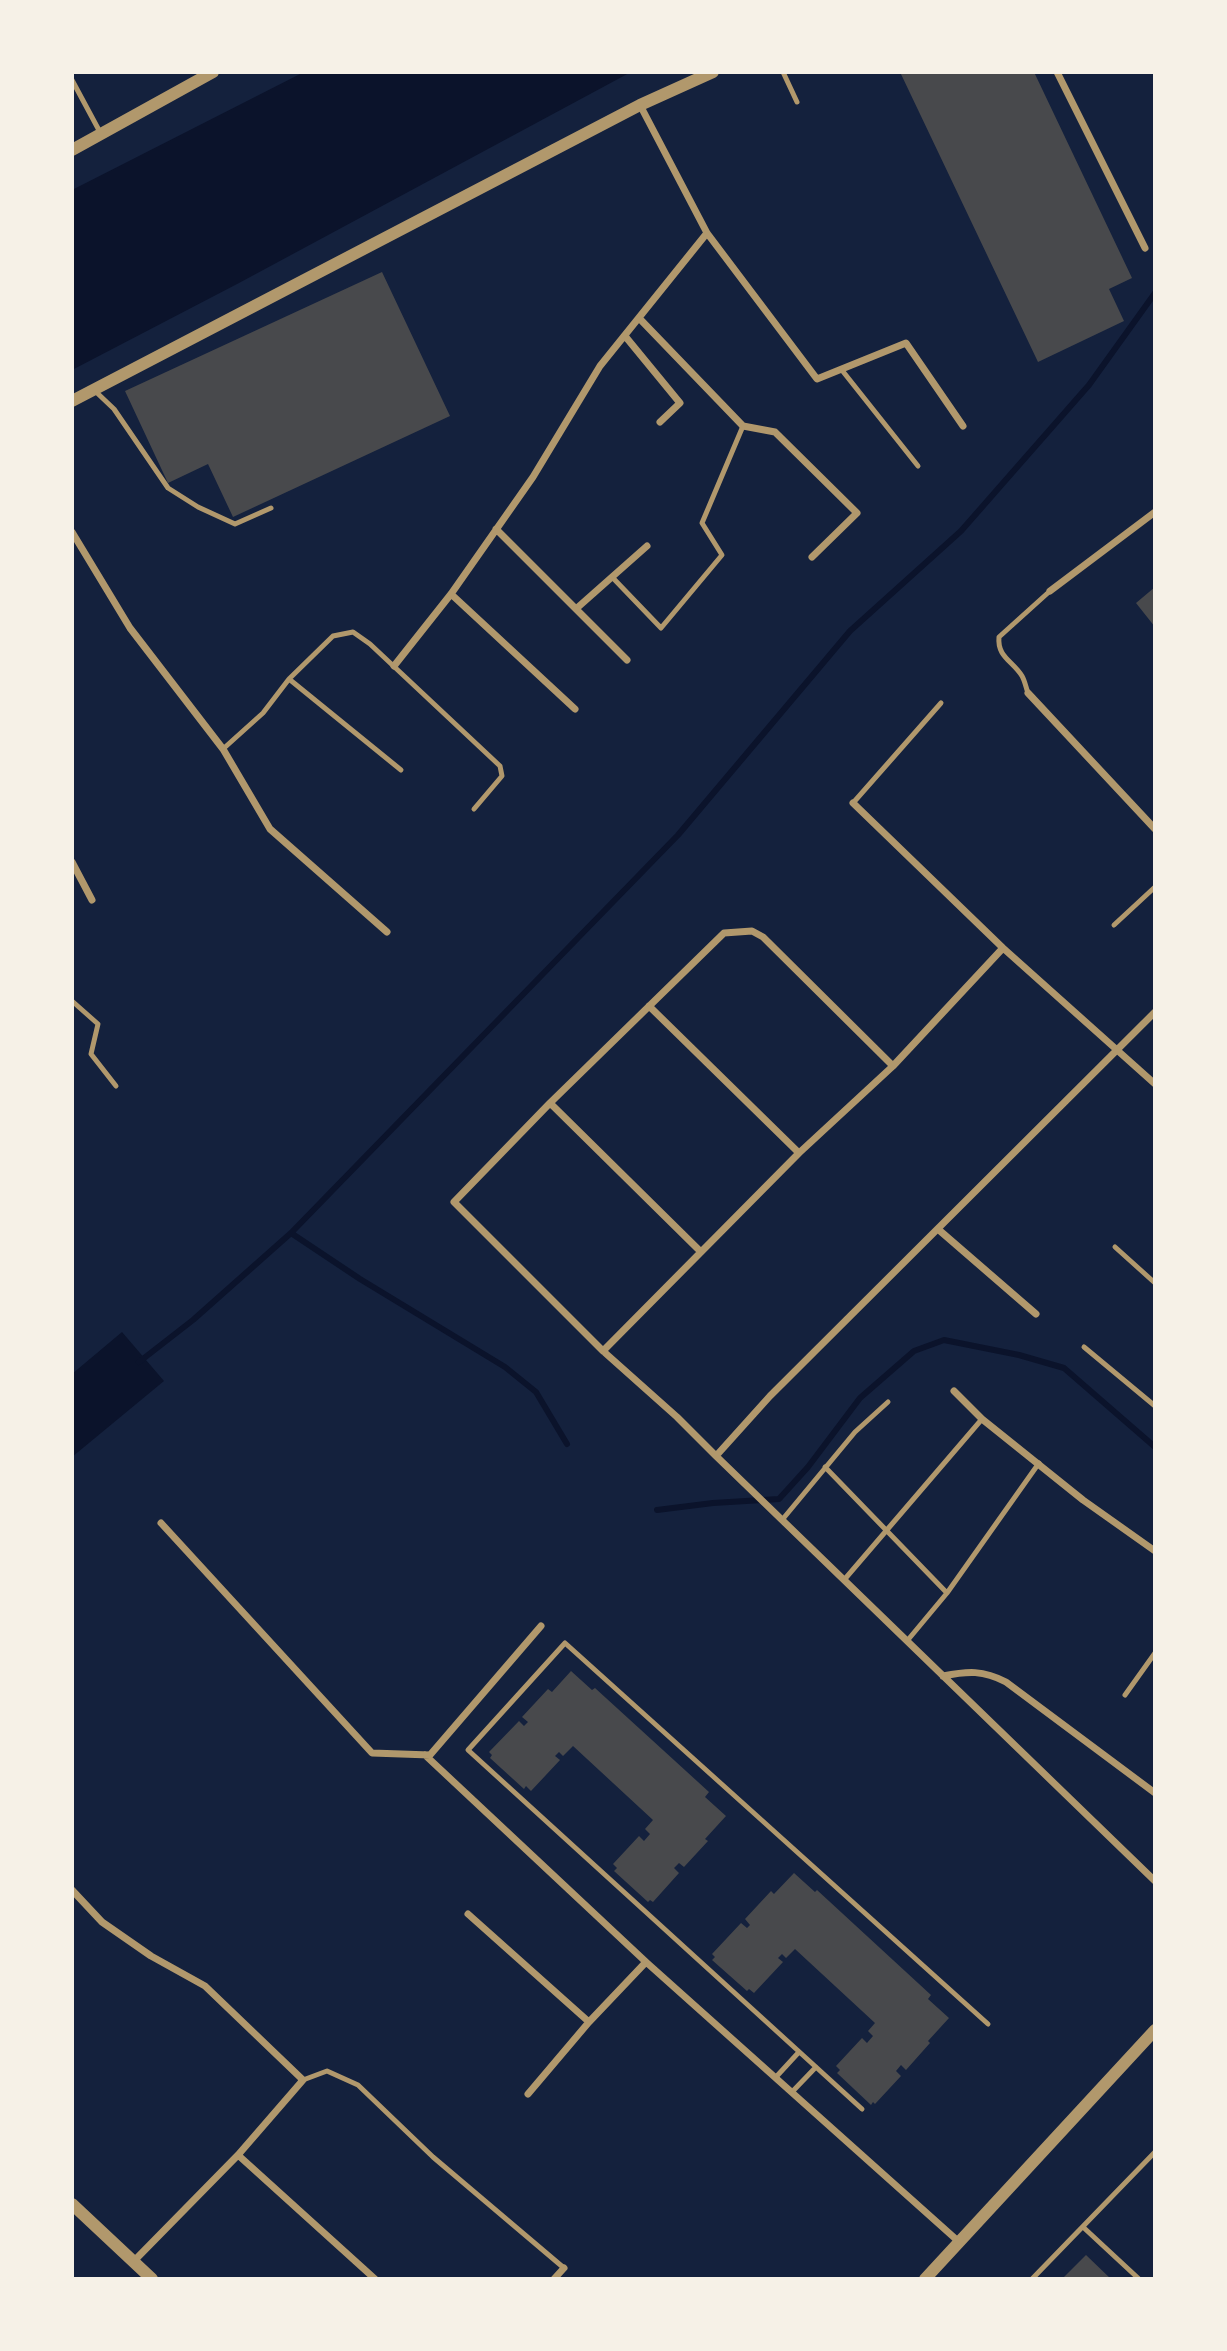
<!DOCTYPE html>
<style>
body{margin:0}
#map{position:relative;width:1227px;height:2351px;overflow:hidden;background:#14213d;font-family:"Archivo Narrow",sans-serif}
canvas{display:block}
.frame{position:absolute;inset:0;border:74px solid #f6f1e7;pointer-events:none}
</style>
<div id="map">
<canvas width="1227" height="2351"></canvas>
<div class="frame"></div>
</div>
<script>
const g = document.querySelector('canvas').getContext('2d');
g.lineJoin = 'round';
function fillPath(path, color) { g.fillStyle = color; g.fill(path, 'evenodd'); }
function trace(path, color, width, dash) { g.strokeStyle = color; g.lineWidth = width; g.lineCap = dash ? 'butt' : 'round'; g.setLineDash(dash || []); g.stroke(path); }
const water = new Path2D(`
 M304 72H631L239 283 72 370V190Z
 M122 1332 164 1381 72 1457V1374Z`);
const stream = new Path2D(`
 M291 1233 360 1279 505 1367 536 1392 567 1444
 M139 1362 193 1320 291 1233 678 835 850 631 961 531 1089 385 1155 293
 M657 1510 713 1503 779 1499 808 1467 860 1398 914 1351 944 1340 1019 1355 1064 1368 1155 1447`);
const building = new Path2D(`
 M900 72H1034L1132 278 1109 289 1124 321 1038 362Z
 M382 272 450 416 233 517 208 464 168 483 125 391Z
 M1155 587V627L1136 603Z
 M571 1671 592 1690 595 1688 709 1792 705 1797 726 1816 705 1839 708 1841 684 1867 679 1863 674 1868 679 1873 653 1902 650 1900 648 1902 614 1871 617 1868 613 1864 639 1836 644 1841 650 1834 645 1829 653 1820 573 1746 563 1756 559 1752 555 1756 560 1760 531 1791 526 1786 524 1789 490 1758 492 1755 489 1752 519 1721 524 1726 528 1722 522 1717 548 1689 552 1692Z
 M794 1873 815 1892 817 1890 931 1995 928 1999 949 2018 928 2041 930 2043 906 2070 901 2065 896 2071 901 2076 875 2104 873 2102 871 2105 837 2073 840 2070 836 2066 862 2038 867 2043 873 2036 868 2031 875 2023 795 1949 786 1958 782 1954 778 1958 783 1962 754 1993 749 1989 747 1991 712 1960 715 1957 712 1954 741 1923 747 1928 750 1925 745 1919 771 1891 774 1894Z
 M1086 2255 1111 2279H1062Z`);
const service = new Path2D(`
 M783 72 797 102
 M72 80 101 134
 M841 369 918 466
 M94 390 114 409 168 488 198 507 235 524 271 508
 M612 577 661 628 722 555 702 523 743 426
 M289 679 401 770
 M1028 693C1026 688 1025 681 1022 676 1013 661 997 657 999 637L1050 591
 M223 749 263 713 289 679 333 636 353 632 370 644 500 766 502 776 474 809
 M853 803 941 703
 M1114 925 1155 887
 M72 1001 98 1024 91 1054 116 1086
 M1115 1247 1155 1283
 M1084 1347 1155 1406
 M825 1467 947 1593 1039 1463
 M782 1520 855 1432 888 1402
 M844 1580 982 1419
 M907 1641 947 1593
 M1125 1695 1155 1653
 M776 2077 799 2052
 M303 2080 327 2071 358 2085 433 2157 564 2268
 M792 2092 816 2067
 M862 2109 468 1750 565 1643 988 2024
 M1083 2227 1139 2279
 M1032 2279 1155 2152`);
const minor = new Path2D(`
 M1057 72 1145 248
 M640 105 707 233 817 379 906 343 963 426
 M639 318 743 426 775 432 857 513 812 557
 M625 336 680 403 660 422
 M496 529 627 660
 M72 532 130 628 223 749 270 829 387 932
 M1050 591 1155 512
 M451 594 575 709
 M577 608 647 546
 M394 666 451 594 533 477 600 366 707 233
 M1028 693 1155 829
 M853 803 1003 948 1155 1084
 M72 862 92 900
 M649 1006 799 1153
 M893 1066 763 937 752 931 724 933 550 1103 454 1202 603 1351 677 1417 716 1456 770 1396 1155 1012
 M550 1103 700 1251
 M939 1230 1036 1314
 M603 1351 799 1153 893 1066 1003 948
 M954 1391 982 1419 1083 1500 1155 1551
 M716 1456 1155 1881
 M161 1523 372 1753 430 1755 541 1626
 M943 1676C968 1671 983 1670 1006 1682L1155 1793
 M425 1755 646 1962 958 2241
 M72 1890 102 1922 151 1956 205 1986 303 2080 238 2155 133 2262
 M468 1914 589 2022
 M528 2094 589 2022 646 1962
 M238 2155 375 2279
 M554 2279 564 2268`);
const tertiary = new Path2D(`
 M72 150 213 72
 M72 401 640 105 713 72
 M72 2204 152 2279
 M925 2279 1155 2030`);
fillPath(water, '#0b132b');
trace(stream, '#0b132b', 6);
fillPath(building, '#48494c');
trace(service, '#b1986c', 5);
trace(minor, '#b1986c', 7);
trace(tertiary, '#b1986c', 12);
</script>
